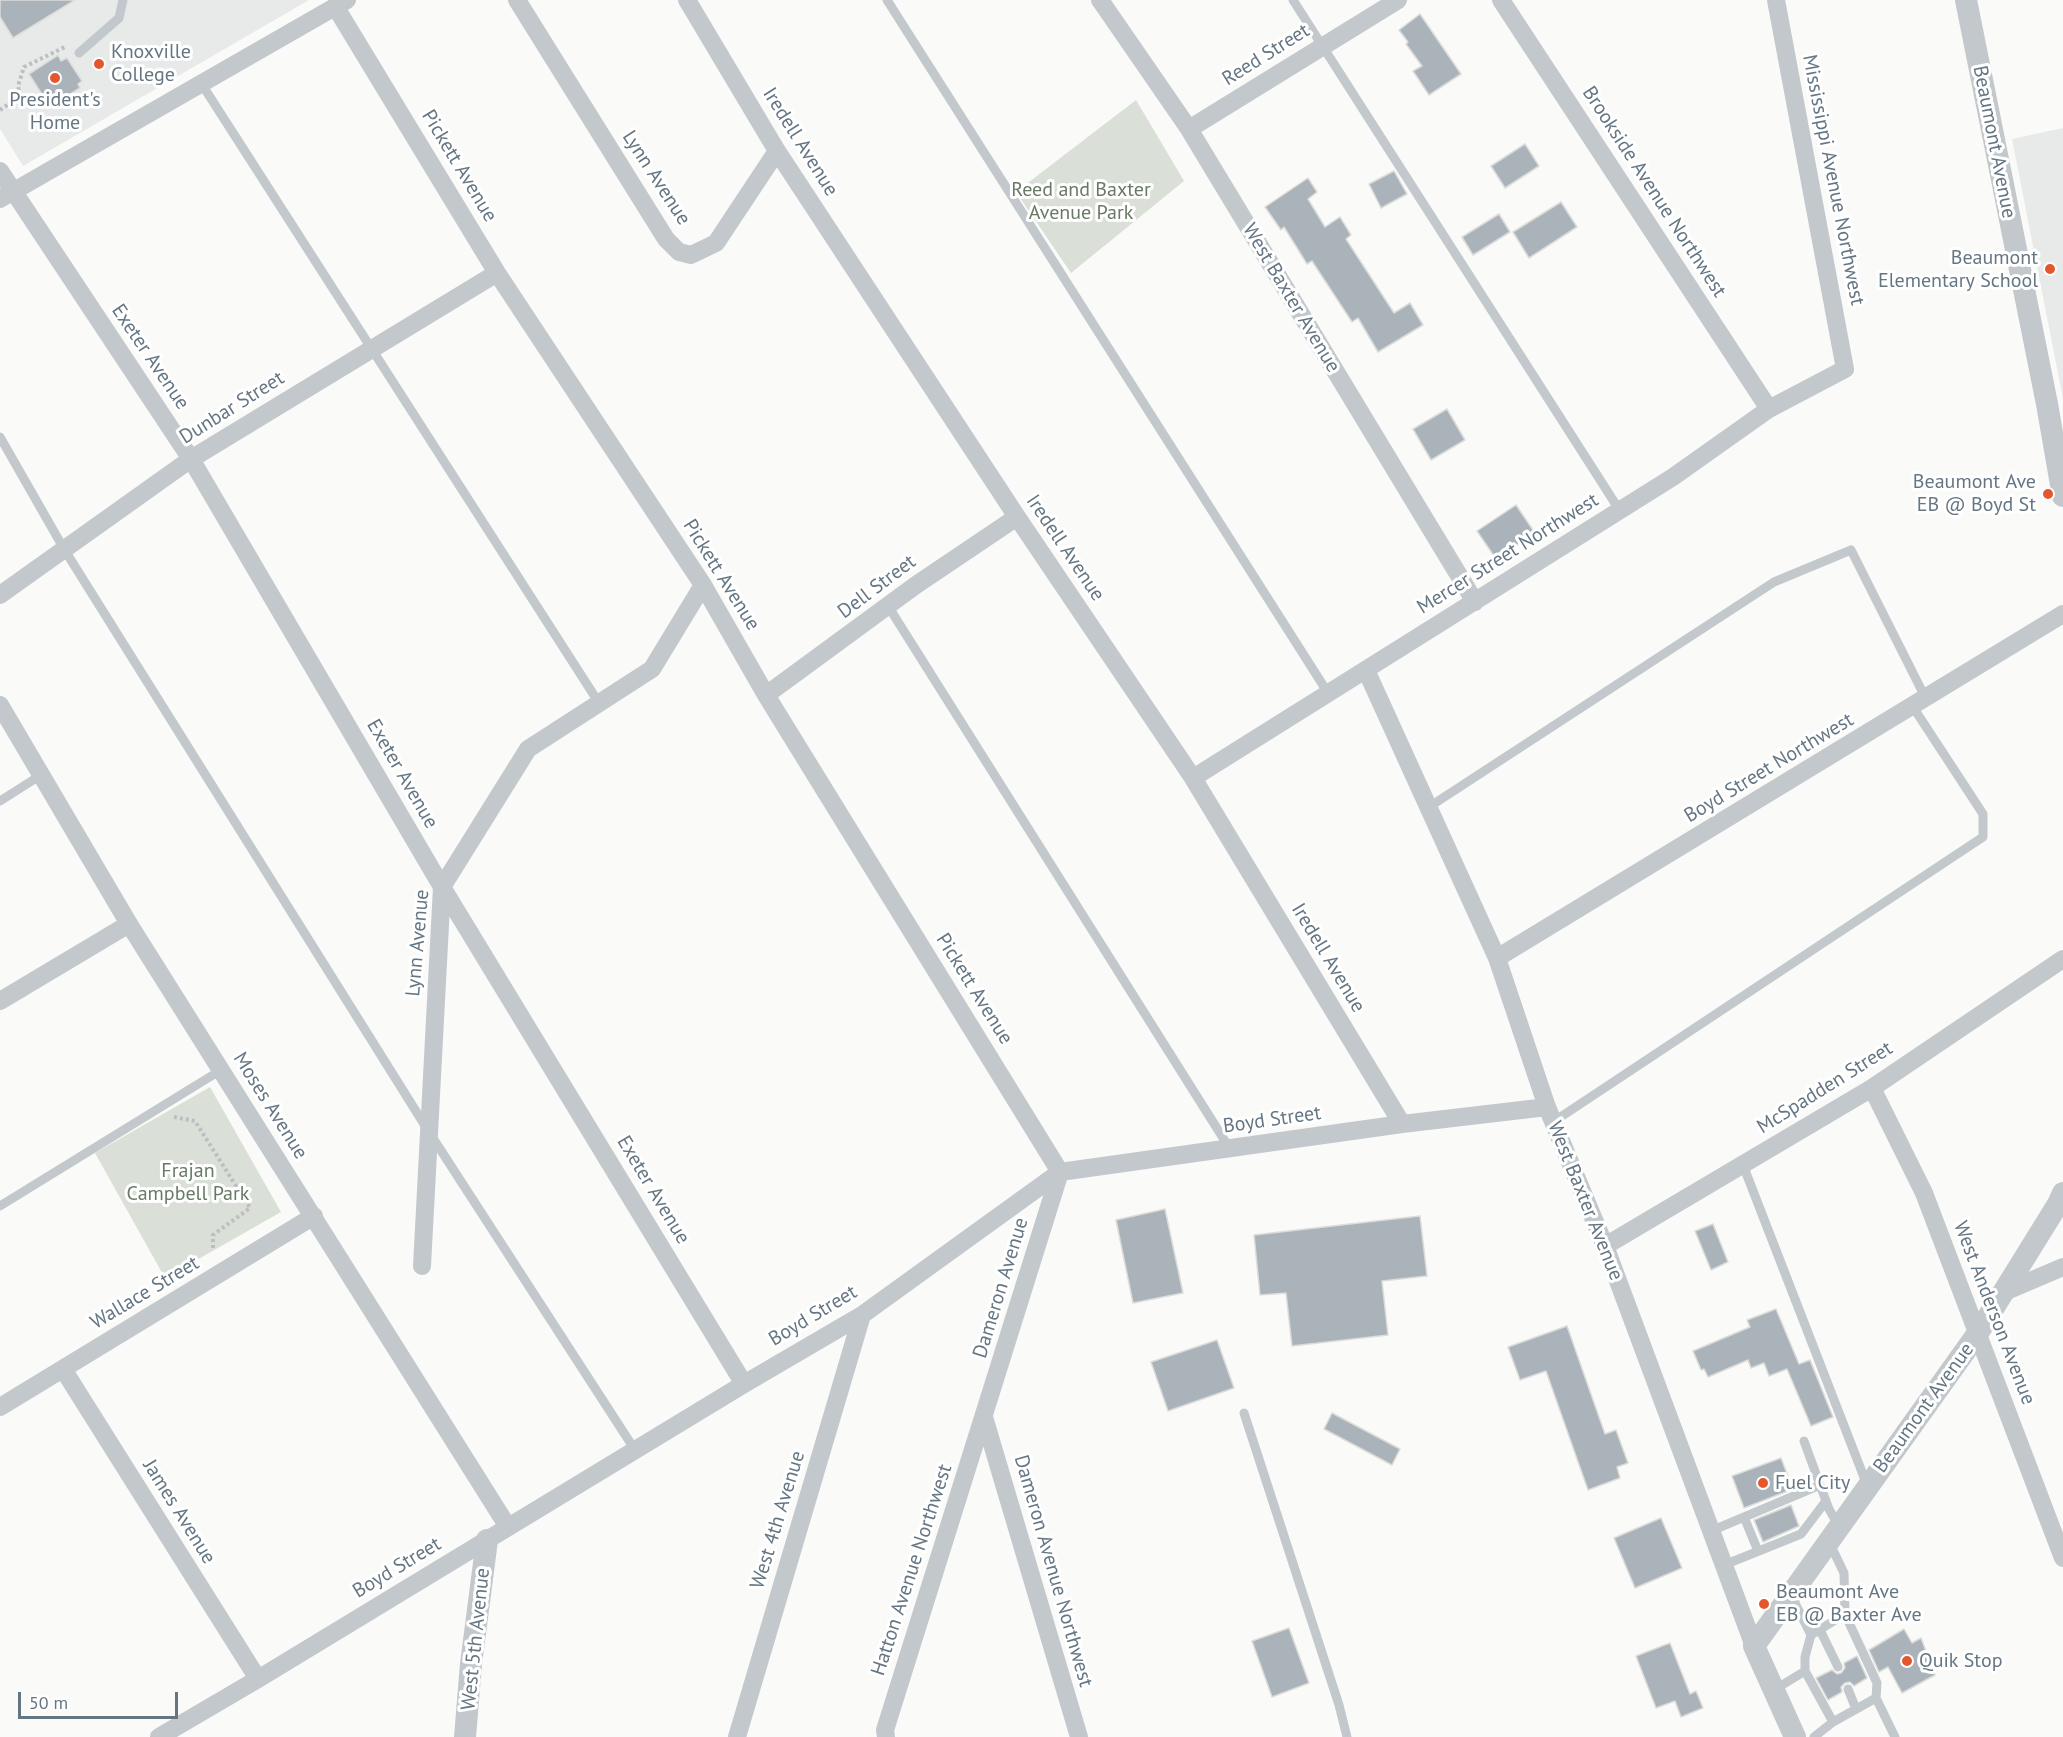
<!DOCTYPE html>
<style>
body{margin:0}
#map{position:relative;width:2063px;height:1737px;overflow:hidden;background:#fafaf8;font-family:"PT Sans",sans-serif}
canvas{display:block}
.scale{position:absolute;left:18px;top:1692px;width:160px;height:27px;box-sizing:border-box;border:3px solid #657683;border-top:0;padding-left:8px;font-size:18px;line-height:21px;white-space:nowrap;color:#657683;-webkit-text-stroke:4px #fff;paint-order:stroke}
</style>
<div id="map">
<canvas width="2063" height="1737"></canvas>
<div class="scale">50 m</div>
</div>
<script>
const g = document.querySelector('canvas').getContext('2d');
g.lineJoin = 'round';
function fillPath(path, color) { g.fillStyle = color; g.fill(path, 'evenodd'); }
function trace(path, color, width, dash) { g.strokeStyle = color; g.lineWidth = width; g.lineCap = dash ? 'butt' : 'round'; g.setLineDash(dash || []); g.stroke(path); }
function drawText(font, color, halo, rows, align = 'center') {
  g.font = font + ' "PT Sans",sans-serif'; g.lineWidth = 6; g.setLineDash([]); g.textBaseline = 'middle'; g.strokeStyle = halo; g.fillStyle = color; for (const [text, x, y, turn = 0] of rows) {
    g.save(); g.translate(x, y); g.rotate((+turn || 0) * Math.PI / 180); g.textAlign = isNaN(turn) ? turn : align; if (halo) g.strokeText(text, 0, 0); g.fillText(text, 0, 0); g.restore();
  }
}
const built = new Path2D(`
 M0 0H309L23 166 0 129Z
 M2063 128V399L2012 139Z`);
const green = new Path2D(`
 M1136 100 1184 181 1071 273 1016 192Z
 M210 1087 281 1212 165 1278 95 1153Z`);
const building = new Path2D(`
 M0 0H75L13 38 0 17Z
 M1420 14 1461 74 1429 95 1413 71 1422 66 1406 44 1408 42 1399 30Z
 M58 55 61 61 67 58 82 81 78 84 80 88 50 107 29 74Z
 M1525 144 1539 166 1505 188 1491 166Z
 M1394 171 1407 194 1381 208 1369 184Z
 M1308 178 1317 192 1308 199 1325 227 1340 217 1351 235 1346 239 1394 313 1410 303 1423 325 1378 352 1358 318 1352 322 1312 261 1307 264 1284 227 1281 230 1265 207Z
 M1561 202 1577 227 1529 258 1513 232Z
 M1499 214 1510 232 1473 255 1462 237Z
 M1447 409 1465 440 1431 460 1413 429Z
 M1516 505 1535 533 1496 559 1477 531Z
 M1165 1209 1183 1293 1133 1303 1116 1220Z
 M1420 1216 1427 1276 1382 1281 1388 1335 1292 1346 1286 1293 1260 1295 1254 1235Z
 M1713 1224 1728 1262 1711 1270 1695 1231Z
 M1776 1309 1799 1364 1810 1360 1833 1417 1811 1426 1787 1369 1769 1376 1764 1363 1751 1368 1748 1360 1708 1377 1704 1369 1701 1370 1693 1351 1750 1327 1747 1320Z
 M1567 1326 1605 1434 1616 1430 1628 1463 1617 1467 1620 1478 1588 1490 1546 1371 1520 1380 1508 1347Z
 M1217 1340 1234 1388 1168 1411 1151 1362Z
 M1332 1413 1400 1449 1392 1465 1324 1429Z
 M1781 1458 1793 1489 1744 1508 1732 1476Z
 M1791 1505 1799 1526 1763 1542 1754 1520Z
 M1661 1518 1682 1568 1635 1588 1614 1538Z
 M1289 1628 1309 1683 1272 1697 1252 1641Z
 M1904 1629 1912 1643 1921 1638 1935 1675 1902 1693 1888 1667 1879 1672 1869 1650Z
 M1670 1643 1690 1694 1696 1691 1703 1708 1681 1717 1675 1701 1656 1708 1636 1656Z
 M1857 1656 1867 1678 1854 1686 1850 1682 1845 1683 1841 1687 1842 1692 1828 1700 1816 1678 1832 1670 1837 1674 1841 1673 1845 1668 1844 1663Z`);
const path = new Path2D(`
 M20 96 18 86 24 67 67 46
 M0 110 20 96 24 103 50 107
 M174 1117 195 1121 250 1208 213 1235V1250`);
const service = new Path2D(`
 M887 0 1328 693
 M1293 0 1620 511
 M79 53 119 18 123 0
 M201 83 599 703
 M0 437 64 549 429 1132 635 1450
 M888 606 1230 1149
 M0 801 41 775
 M1429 807 1774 582 1851 550 1926 699
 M1553 1122 1983 837V814L1913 707
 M1743 1165 1867 1485
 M0 1206 221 1070
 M1244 1413 1339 1705 1347 1737
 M1804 1441 1820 1485
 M1744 1517 1758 1551
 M1711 1531 1820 1485 1829 1509 1838 1525
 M1830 1544 1844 1573 1845 1614 1877 1683 1876 1698 1895 1737
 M1724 1565 1801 1534 1826 1501
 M1791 1595 1811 1635 1845 1614
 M1820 1630 1838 1667
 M1811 1635 1805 1657V1671L1833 1722
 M1848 1689 1856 1709
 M1774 1690 1805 1671
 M1814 1737 1833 1722 1876 1698`);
const minor = new Path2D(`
 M517 0 666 239 679 252 691 255 716 243 777 151
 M687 0 777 151 1017 517 1193 778 1402 1124
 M1100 0 1189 129 1475 602
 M1501 0 1769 409
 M335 6 497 273 703 585 766 695 1060 1172 885 1730 886 1737
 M1189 129 1398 0
 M0 171 191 459 442 887 744 1384
 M0 199 347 0
 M0 595 191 459 497 273
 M1366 670 1497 958 1547 1107 1605 1246 1754 1646
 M766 695 916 585 1017 517
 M0 705 129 924 508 1527
 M1193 778 1673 477 1769 409 1845 369 1776 0
 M1497 958 2063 614
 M0 1001 129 924
 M1872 1088 1924 1193 2063 1558
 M1605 1246 1872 1088 2063 959
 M422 1266 442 887 528 749 652 669 703 585
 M2002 1293 2063 1267
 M63 1369 258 1679
 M0 1407 314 1216
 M984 1417 1079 1737
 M159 1737 258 1679 744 1384 862 1315 1060 1172 1402 1124 1547 1107
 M737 1737 862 1315`);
const tertiary = new Path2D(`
 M1966 0 2047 404 2063 496
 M465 1737 471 1664 487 1540
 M1795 1737 1754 1646 1978 1333 2058 1204 2063 1193`);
const markers = [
 [99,64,6,"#e4572e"],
 [55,78,6,"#e4572e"],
 [2050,269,6,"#e4572e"],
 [2048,494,6,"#e4572e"],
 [1763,1483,6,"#e4572e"],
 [1764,1604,6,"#e4572e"],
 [1907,1661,6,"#e4572e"]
];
const poiNames = [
 ["Knoxville",111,52],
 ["College",111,75],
 ["President's",55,100,"center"],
 ["Home",55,123,"center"],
 ["Beaumont",2038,258,"right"],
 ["Elementary School",2038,281,"right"],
 ["Beaumont Ave",2036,482,"right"],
 ["EB @ Boyd St",2036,505,"right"],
 ["Fuel City",1775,1483],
 ["Beaumont Ave",1776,1592],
 ["EB @ Baxter Ave",1776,1615],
 ["Quik Stop",1919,1661]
];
const streetNames = [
 ["Reed Street",1266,55,-32],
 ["Iredell Avenue",800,142,58],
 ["Beaumont Avenue",1994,142,79],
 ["Pickett Avenue",459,166,59],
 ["Lynn Avenue",656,178,57],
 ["Mississippi Avenue Northwest",1833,180,79],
 ["Brookside Avenue Northwest",1654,192,57],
 ["West Baxter Avenue",1291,298,59],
 ["Exeter Avenue",150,357,56],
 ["Dunbar Street",232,408,-32],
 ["Iredell Avenue",1065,548,56],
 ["Mercer Street Northwest",1508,554,-32],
 ["Pickett Avenue",721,575,58],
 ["Dell Street",877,587,-37],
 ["Boyd Street Northwest",1769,768,-31],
 ["Exeter Avenue",402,774,60],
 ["Lynn Avenue",418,943,-85],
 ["Iredell Avenue",1328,958,59],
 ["Pickett Avenue",974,989,58],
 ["McSpadden Street",1825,1088,-32],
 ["Moses Avenue",270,1106,58],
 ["Boyd Street",1272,1120,-8],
 ["Exeter Avenue",653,1190,59],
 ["West Baxter Avenue",1585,1201,68],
 ["Dameron Avenue",1001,1288,-73],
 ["Wallace Street",145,1293,-31],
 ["West Anderson Avenue",1994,1313,69],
 ["Boyd Street",813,1316,-31],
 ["Beaumont Avenue",1924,1408,-54],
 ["James Avenue",179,1512,58],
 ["West 4th Avenue",778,1520,-73],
 ["Boyd Street",397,1568,-31],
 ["Hatton Avenue Northwest",912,1570,-72],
 ["Dameron Avenue Northwest",1053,1571,74],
 ["West 5th Avenue",476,1639,-84]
];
const parkNames = [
 ["Reed and Baxter",1081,190],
 ["Avenue Park",1081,213],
 ["Frajan",188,1171],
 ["Campbell Park",188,1194]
];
fillPath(built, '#e8e9e9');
fillPath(green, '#dadfd7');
fillPath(building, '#aab3b9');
trace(building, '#dcdcda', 1.5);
trace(path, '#bbbfc2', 4, [3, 3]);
trace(service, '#c3c8cc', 9);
trace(minor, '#c3c8cc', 18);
trace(tertiary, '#c3c8cc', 22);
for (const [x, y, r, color] of markers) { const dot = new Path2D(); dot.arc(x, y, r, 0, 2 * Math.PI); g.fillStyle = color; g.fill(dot); trace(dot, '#fff', 2); }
drawText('20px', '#657683', '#fff', poiNames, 'left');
drawText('20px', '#657683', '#fff', streetNames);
drawText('20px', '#687a64', '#fff', parkNames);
</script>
